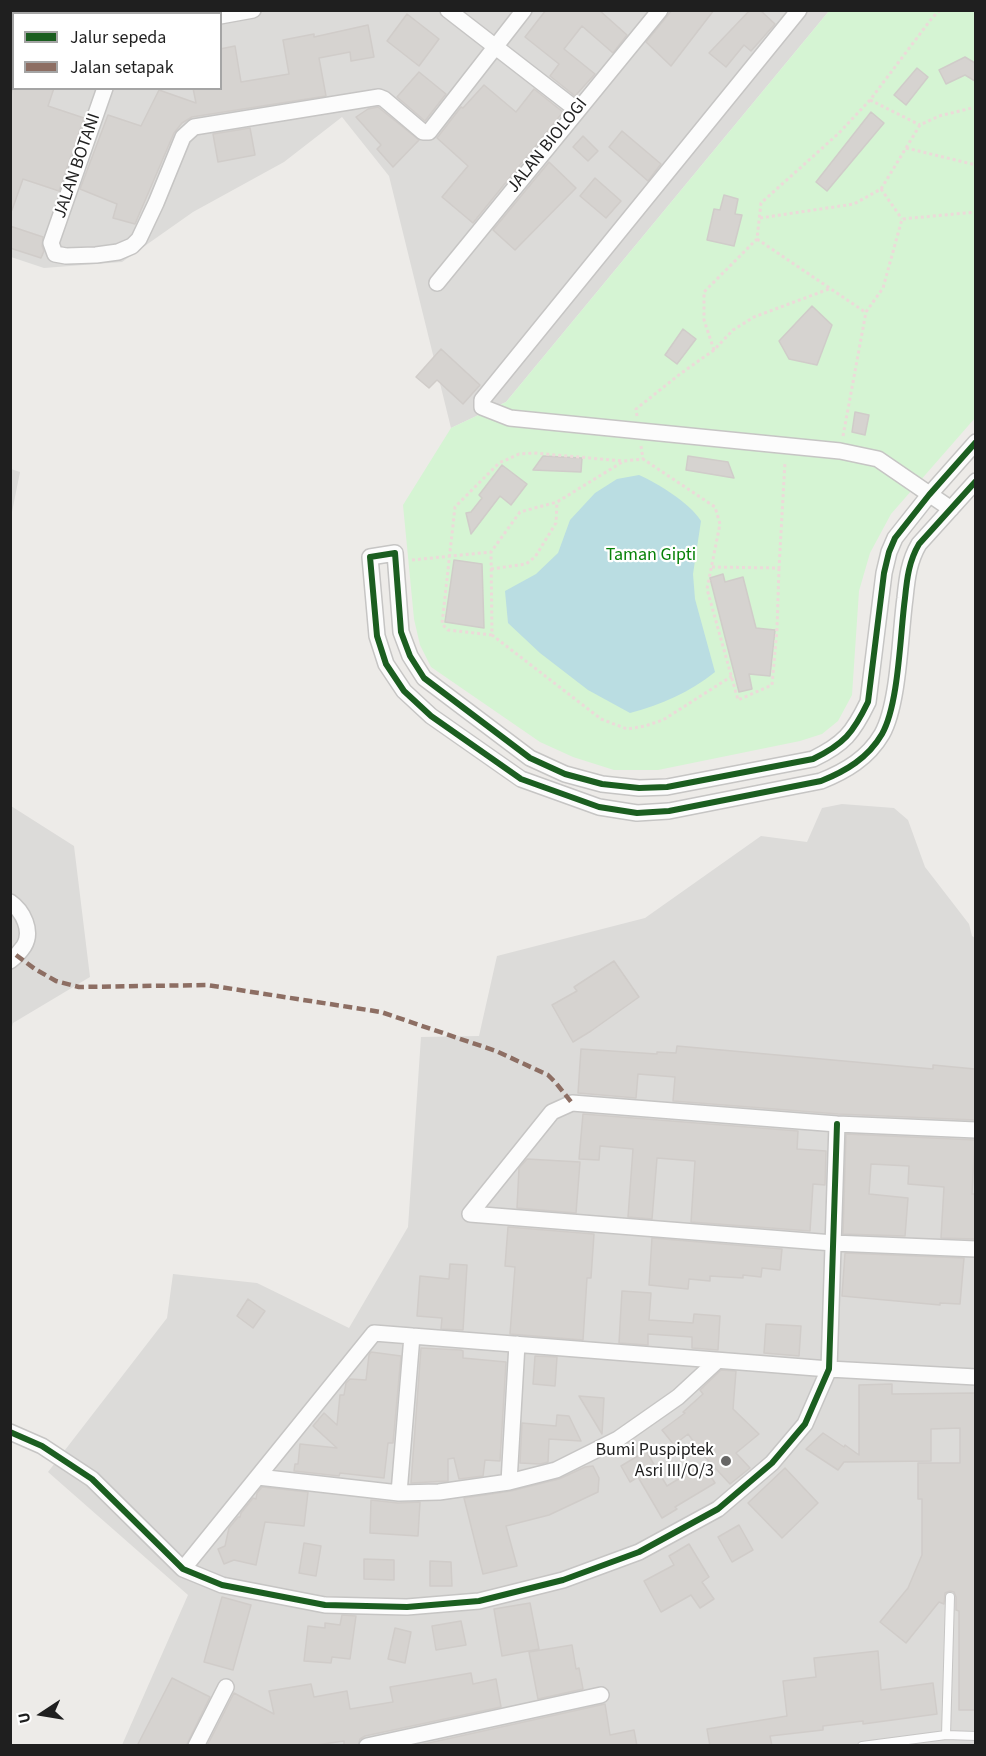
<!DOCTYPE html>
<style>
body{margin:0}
#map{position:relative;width:986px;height:1756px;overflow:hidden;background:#edebe8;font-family:"Source Sans 3",sans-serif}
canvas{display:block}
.frame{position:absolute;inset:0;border:12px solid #1f1f1f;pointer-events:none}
.legend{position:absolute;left:12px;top:12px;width:210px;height:78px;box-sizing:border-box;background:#fff;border:2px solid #a5a5a5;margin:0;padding:8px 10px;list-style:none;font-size:18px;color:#1f1f1f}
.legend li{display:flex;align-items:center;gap:12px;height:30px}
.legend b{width:30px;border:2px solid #a5a5a5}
.north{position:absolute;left:12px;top:1684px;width:60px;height:60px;-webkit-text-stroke:4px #fff;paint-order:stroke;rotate:258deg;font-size:16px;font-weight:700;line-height:24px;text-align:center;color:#1f1f1f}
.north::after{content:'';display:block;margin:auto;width:21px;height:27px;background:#1f1f1f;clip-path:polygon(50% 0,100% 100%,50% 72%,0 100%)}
</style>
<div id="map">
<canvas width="986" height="1756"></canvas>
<div class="frame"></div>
<ul class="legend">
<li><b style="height:8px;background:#1b5e20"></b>Jalur sepeda</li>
<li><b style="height:8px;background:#8d6e63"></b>Jalan setapak</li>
</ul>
<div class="north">U</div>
</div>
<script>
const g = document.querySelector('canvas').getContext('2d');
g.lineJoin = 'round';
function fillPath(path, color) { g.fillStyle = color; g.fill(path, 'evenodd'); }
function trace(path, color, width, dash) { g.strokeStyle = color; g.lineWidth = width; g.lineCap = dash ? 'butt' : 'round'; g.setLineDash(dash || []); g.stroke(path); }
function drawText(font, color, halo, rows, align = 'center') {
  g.font = font + ' "Source Sans 3",sans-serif'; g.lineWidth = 4.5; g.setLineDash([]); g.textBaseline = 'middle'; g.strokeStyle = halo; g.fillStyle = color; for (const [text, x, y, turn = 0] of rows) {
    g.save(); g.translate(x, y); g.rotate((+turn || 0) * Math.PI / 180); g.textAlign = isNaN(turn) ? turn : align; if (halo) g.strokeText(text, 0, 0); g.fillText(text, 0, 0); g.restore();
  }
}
const residential = new Path2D(`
 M11 11H829L506 402 451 428 389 176 342 117 284 162 193 212 122 262 44 268 11 257ZM14 14H220V88H14Z
 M11 469 20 472 11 517 10 469Z
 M842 804 894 808 908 820 925 867 969 924 972 936 975 938V1745H122L188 1595 48 1472 167 1318 173 1274 257 1283 349 1328 408 1227 421 1037 479 1036 497 956 645 918 761 836 807 842 822 808Z
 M11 806 74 846 90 977 13 1023 11 1031Z`);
const park = new Path2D(`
 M829 11H975V418L891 514 870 553 859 591 852 695 838 721 822 734 800 741 658 770H614L573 757 540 742 431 667 420 645 414 619 403 505 451 428 506 402Z`);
const water = new Path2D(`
 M639 475C659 484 690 503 701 521L693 574 695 599 715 672C690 692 661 705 630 713L588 690 540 653 508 623 505 591 536 574 558 553 570 520 595 493 617 479Z`);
const building = new Path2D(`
 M546 10H599L627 35 613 53 582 26 564 49 595 74 575 96 550 76 559 64 525 37Z
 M672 10H714L671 66 646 42Z
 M750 10H760L775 24 751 51 744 45 726 67 709 53Z
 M407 14 439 39 419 66 387 41Z
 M368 25 374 57 351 61 350 52 319 58 326 96 192 117 182 123 174 133 135 224 113 218 117 204 80 189 108 115 141 126 159 90 196 103 193 88H220V49L235 46 241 82 289 74 283 40 314 34V37Z
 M965 57 975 63V81L965 75 946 84 939 70Z
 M917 68 928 77 906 105 894 95Z
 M419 72 446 94 425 121 397 97Z
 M484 85 516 112 534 89 563 112 473 223 442 197 468 166 437 138 461 107 463 108Z
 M13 88H54L48 106 84 118 59 191 23 179 12 210 10 209V98Z
 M378 107 419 140 393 167 377 149 381 145 356 117 368 109Z
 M871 112 884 123 827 191 816 182Z
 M250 128 255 155 218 162 213 134Z
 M622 131 661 164 648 181 609 147Z
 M583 136 598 151 588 161 573 147Z
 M549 162 576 188 515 250 493 230Z
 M595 178 621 201 606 218 580 196Z
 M724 195 738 199 735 214 742 215 734 246 707 240 714 209 720 210Z
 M10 226 43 237 42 246 44 251 41 258 10 248Z
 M812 306 832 325 817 365 789 359 779 341Z
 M683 329 696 339 677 364 665 355Z
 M441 349 480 385 463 404 437 380 429 388 416 377Z
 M855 412 869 415 865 435 852 432Z
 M543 456 582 458 581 472 533 470Z
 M688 456 728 462 734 478 686 470Z
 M502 465 527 484 511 505 500 496 471 534 466 513 471 512 482 498 479 495Z
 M454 560 482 564 484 628 445 622Z
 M723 574 725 582 743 577 756 628 775 630 770 676 749 674 752 689 739 692 710 578Z
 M614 961 639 997 591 1031 573 1042 552 1005 577 991 574 987Z
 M677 1046 933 1069V1065L975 1069V1120L838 1114 673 1101 675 1077 638 1074 636 1098 578 1093 581 1049 657 1054V1052L676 1053Z
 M583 1114 798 1131 797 1149 826 1151 825 1185 813 1184 810 1231 691 1222 695 1161 657 1158 652 1219 628 1217 633 1149 600 1146 599 1160 579 1159Z
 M846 1134 975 1140 972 1194H975V1239L941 1238 944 1187 908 1184 909 1166 871 1164 869 1194 908 1198 905 1236 843 1234Z
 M527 1159 580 1162 576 1213 517 1208 519 1168Z
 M508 1227 594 1234 591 1278H587L583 1340 510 1334 515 1267 505 1266Z
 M652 1238 782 1249 780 1270 762 1268 761 1277 743 1275V1278L710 1276V1281L689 1279 688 1289 649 1285Z
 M845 1253 964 1258 960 1304 940 1303V1305L842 1296Z
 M450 1264 467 1265 463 1330 441 1329 442 1318 417 1316 420 1276 449 1279Z
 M622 1291 651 1293 649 1320 693 1323 694 1314 720 1316 718 1350 692 1348V1337L648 1334V1345L619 1343Z
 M248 1299 265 1311 253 1328 237 1316Z
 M766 1324 801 1326 799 1356 764 1353Z
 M421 1348 461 1350 463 1351V1358L506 1362 500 1461 485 1460 483 1476 459 1479 454 1458 448 1459V1481L411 1483Z
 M371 1352 401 1356 393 1443H388L384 1478 340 1473 339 1476 294 1471 295 1464H298L300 1444 337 1448 313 1426 324 1413 337 1425 340 1395H344L346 1383 350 1379 366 1380 369 1355Z
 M535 1356 557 1357 555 1386 533 1384Z
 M721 1370 736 1371 733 1409 759 1434 736 1453 750 1468 730 1484 705 1457 688 1434 674 1445 662 1430 685 1413 683 1412 703 1394 700 1390Z
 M892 1384V1394L975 1393V1710H959V1611L956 1610V1597L954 1592 950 1591 945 1593 944 1604 939 1602 906 1643 880 1622 908 1588 922 1555V1499H918V1463H960V1428L931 1429V1461L844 1462 838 1470 806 1449 823 1433 844 1447 845 1445 859 1455V1385Z
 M579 1396 604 1398 602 1434Z
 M557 1415 569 1416 581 1441 549 1439 548 1462 540 1464 520 1463 522 1423 556 1426Z
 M646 1451 667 1486 703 1464 715 1483 675 1507 677 1509 662 1518 638 1477 630 1482 621 1466Z
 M593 1466 599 1478 598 1492 549 1515 506 1526 517 1566 483 1574 464 1498 511 1491 559 1479 585 1467Z
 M785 1468 818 1503 782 1538 748 1503Z
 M262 1487 308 1492 304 1526 265 1522 256 1565 234 1560 224 1564 218 1549 225 1546 229 1528 238 1517H240L241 1513 253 1498 256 1499 257 1493Z
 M371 1500 398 1503 420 1502 418 1536 370 1533Z
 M739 1525 753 1550 732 1562 718 1537Z
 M304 1543 321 1546 316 1576 299 1573Z
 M689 1544 709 1577 702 1582 714 1599 700 1608 691 1595 661 1612 644 1581 674 1565 669 1556Z
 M364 1559 394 1560V1580L364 1579Z
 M430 1561 451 1562 452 1586H430Z
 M222 1597 251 1605 233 1670 204 1662Z
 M530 1603 539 1649 502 1656 494 1609Z
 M342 1615 356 1616 350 1659 332 1657 331 1663 304 1661 308 1626 325 1628V1623L340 1625Z
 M461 1621 466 1645 436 1650 432 1626Z
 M395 1628 411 1632 405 1663 388 1659Z
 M572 1645 576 1669 579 1668 583 1689 538 1699 529 1652Z
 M878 1651 881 1690 933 1683 937 1714 863 1724V1721L823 1726V1730L770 1736 772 1746H710L707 1729 787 1716 783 1681 816 1677 814 1658Z
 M471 1673 473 1684 496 1679 501 1707 365 1736 360 1739 358 1746H344V1741L309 1746H207L234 1693 274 1714 269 1691 311 1684 314 1697 347 1691 350 1709 393 1702 390 1687Z
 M172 1678 210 1697 186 1746H137Z
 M605 1704 610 1735 634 1730 637 1746H415Z`);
const path = new Path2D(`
 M870 100 920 125
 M906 148 976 165
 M881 189 902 219
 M760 218 854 204 881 189 920 125 939 116 976 107
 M757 239 865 312
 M714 350 704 320V292L757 239 761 203 839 133 870 100 932 18 940 10
 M637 416 636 409 680 374 714 350 733 330 754 317 829 289
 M843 436 866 312 883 288 902 219 976 212
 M641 446 643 459
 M412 560 491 552
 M712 567 779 568 785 462
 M491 569 526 564 535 557 556 523 557 502
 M492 635 448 630 442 624 455 507 499 463 519 454 534 453 623 461
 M732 676 663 720 645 726 627 729 601 719 492 635 491 552 520 512 557 502 624 461 643 459 715 507 720 524 707 589 738 700 772 685 777 629 779 568`);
const service = new Path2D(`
 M946 1735 950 1597
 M862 1746 946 1735 976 1736`);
const minor = new Path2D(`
 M22 10 23 14
 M448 10 577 110
 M799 10 482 400V407L510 418 840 451 878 459 951 509
 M220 16 253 10
 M10 54 14 53
 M10 75 14 66
 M105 88 51 243 55 254 66 256 96 255 118 252 132 246 139 239 156 203 183 137 194 127 379 97 384 99 423 132H429L524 10
 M437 283 660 10
 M976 442 929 495 895 538 889 552 884 573 868 702C853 733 844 744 813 759L667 787 639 788 602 784 565 774 530 758 424 678 410 656 401 632 395 553 370 557 377 636 386 664 404 691 431 716 521 779 599 807 637 813 669 811 821 781C846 771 868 758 882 734 899 704 900 634 905 598 907 578 909 561 919 544L976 481
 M10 902C23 911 33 931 24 946 20 952 15 957 10 961
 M470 1214 552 1112 572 1103 837 1124 976 1130
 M470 1214 833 1243 976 1249
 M10 1432 42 1446 92 1479 183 1569 222 1585 325 1605 407 1607 479 1601 563 1580 639 1552 718 1509 772 1463 805 1424 829 1369 837 1124
 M258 1477 399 1493 439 1492 509 1482 556 1470 618 1439 678 1397 717 1361
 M509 1482 517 1344
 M399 1493 412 1336
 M183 1569 374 1333 829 1369 976 1377
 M196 1746 226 1687
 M367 1746 601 1695`);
const quiet = new Path2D(`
 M16 955 35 969 56 981 79 987 207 985 381 1012 496 1051 548 1075 556 1083 572 1103`);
const cycleway = new Path2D(`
 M976 442 929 495 895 538 889 552 884 573 868 702C853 733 844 744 813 759L667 787 639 788 602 784 565 774 530 758 424 678 410 656 401 632 395 553 370 557 377 636 386 664 404 691 431 716 521 779 599 807 637 813 669 811 821 781C846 771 868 758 882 734 899 704 900 634 905 598 907 578 909 561 919 544L976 481
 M10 1432 42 1446 92 1479 183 1569 222 1585 325 1605 407 1607 479 1601 563 1580 639 1552 718 1509 772 1463 805 1424 829 1369 837 1124`);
const markers = [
 [726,1461,6,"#676665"]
];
const streetNames = [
 ["JALAN BIOLOGI",548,146,-51],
 ["JALAN BOTANI",78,166,-71]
];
const parkNames = [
 ["Taman Gipti",651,556]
];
const poiNames = [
 ["Bumi Puspiptek",714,1451],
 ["Asri III/O/3",714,1472]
];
fillPath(residential, '#dcdbd9');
fillPath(park, '#d5f4d3');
fillPath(water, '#badde2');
fillPath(building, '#d6d3d0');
trace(building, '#d0ccc9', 1.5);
trace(service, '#c6c5c4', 10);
trace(minor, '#c6c5c4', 18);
trace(path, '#ecdad9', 3, [3, 3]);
trace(service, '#fcfcfc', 8);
trace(minor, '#fcfcfc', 15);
trace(quiet, '#8d6e63', 4.5, [9, 4.5]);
trace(cycleway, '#1b5e20', 6);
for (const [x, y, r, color] of markers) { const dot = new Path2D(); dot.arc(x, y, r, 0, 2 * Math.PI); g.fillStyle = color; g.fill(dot); trace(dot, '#fff', 2); }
drawText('18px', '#1f1f1f', '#fff', streetNames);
drawText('18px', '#088208', '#fff', parkNames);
drawText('18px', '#1f1f1f', '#fff', poiNames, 'right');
</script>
